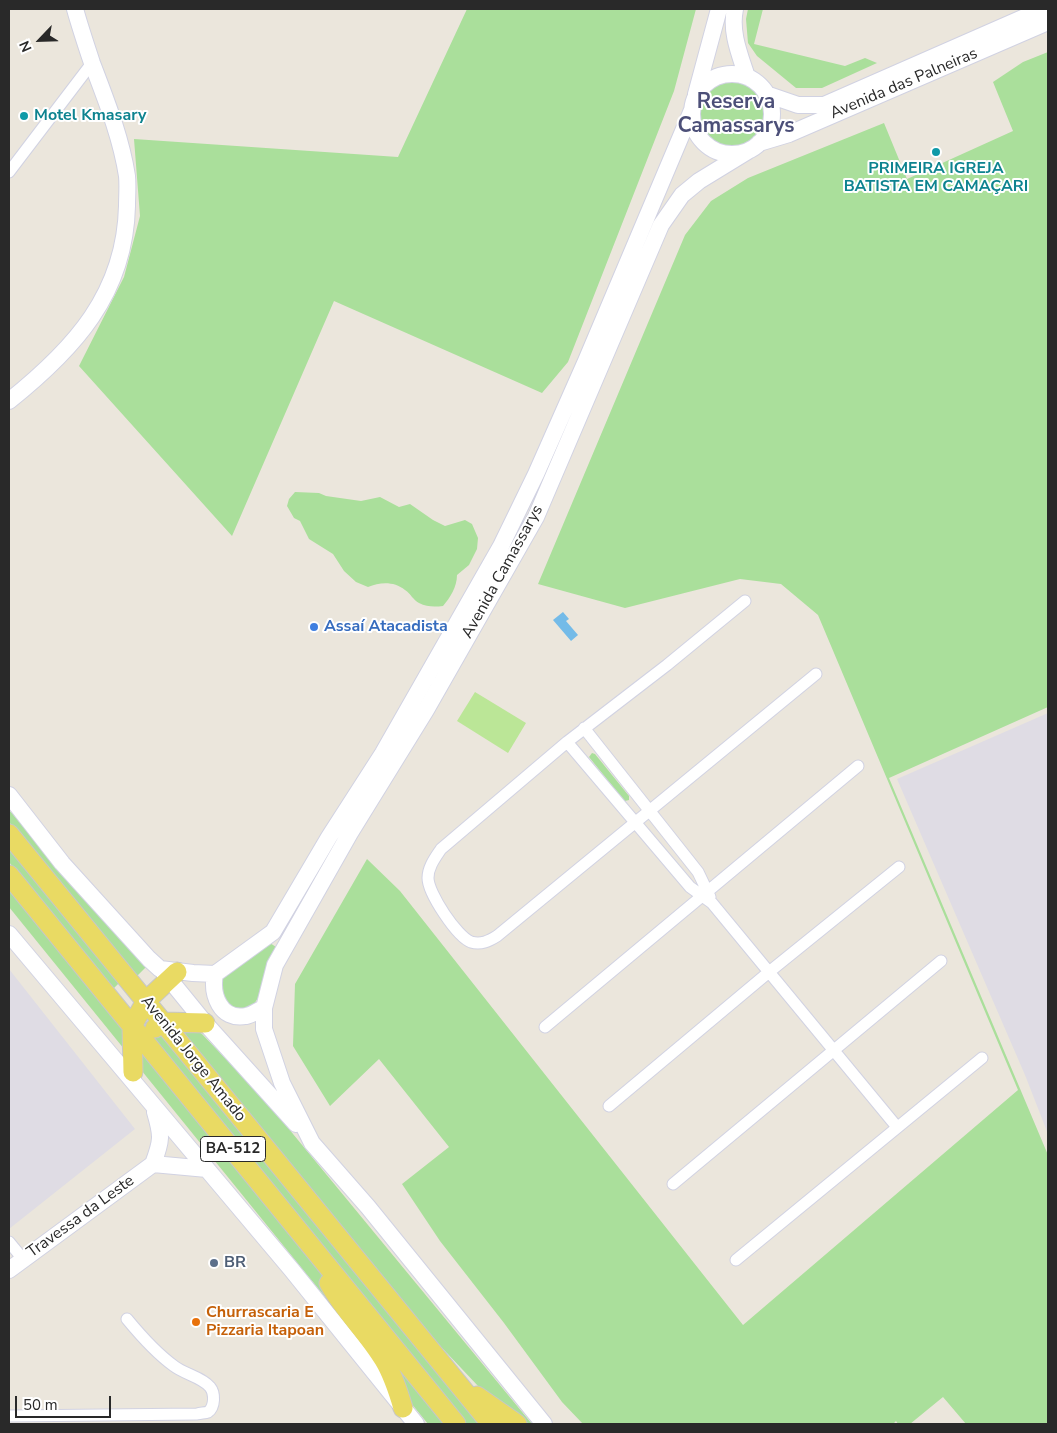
<!DOCTYPE html>
<meta charset="utf-8">
<style>
body{margin:0}
#map{position:relative;width:1057px;height:1433px;overflow:hidden;background:#ebe6dc;font-family:"Nunito Sans",sans-serif}
canvas{display:block}
.frame{position:absolute;inset:0;border:10px solid #292929;pointer-events:none}
.north{position:absolute;left:15px;top:15px;width:50px;height:50px;-webkit-text-stroke:4px #fff;paint-order:stroke;rotate:246deg;font-size:14px;font-weight:700;line-height:20px;text-align:center;color:#292929}
.north::after{content:'';display:block;margin:auto;width:18px;height:22px;background:#292929;clip-path:polygon(50% 0,100% 100%,50% 72%,0 100%)}
.scale{position:absolute;left:15px;top:1396px;width:96px;height:22px;box-sizing:border-box;border:2px solid #292929;border-top:0;padding-left:6px;font-size:15px;line-height:18px;white-space:nowrap;color:#292929;-webkit-text-stroke:4px #fff;paint-order:stroke}
</style>
<div id="map">
<canvas width="1057" height="1433"></canvas>
<div class="frame"></div>
<div class="north">N</div>
<div class="scale">50 m</div>
</div>
<script>
const g = document.querySelector('canvas').getContext('2d');
g.lineJoin = 'round';
function fillPath(path, color) { g.fillStyle = color; g.fill(path, 'evenodd'); }
function trace(path, color, width, dash) { g.strokeStyle = color; g.lineWidth = width; g.lineCap = dash ? 'butt' : 'round'; g.setLineDash(dash || []); g.stroke(path); }
function drawText(font, color, halo, rows, align = 'center') {
  g.font = font + ' "Nunito Sans",sans-serif'; g.lineWidth = 4; g.setLineDash([]); g.textBaseline = 'middle'; g.strokeStyle = halo; g.fillStyle = color; for (const [text, x, y, turn = 0] of rows) {
    g.save(); g.translate(x, y); g.rotate((+turn || 0) * Math.PI / 180); g.textAlign = isNaN(turn) ? turn : align; if (halo) g.strokeText(text, 0, 0); g.fillText(text, 0, 0); g.restore();
  }
}
const industrial = new Path2D(`
 M1048 713V712V1134L1025 1075 897 779Z
 M9 969 135 1129 9 1229Z`);
const green = new Path2D(`
 M467 9H696L674 91 568 362 542 393 334 301 232 536 79 366 124 277 140 216 134 139 398 157Z
 M748 9H763L754 44 845 66 865 58 877 63 822 88H796L757 56 748 43 746 19Z
 M1048 52V707L889 778 1048 1155V1424H966L943 1397 910 1424H898L896 1421 893 1424H583L562 1402 504 1323 440 1241 402 1184 449 1147 379 1059 330 1106 293 1046 295 984 367 859 400 891 743 1325 1018 1090 818 615 781 584 740 579 625 608 538 584 685 235 711 201 748 178 884 123 907 179 1013 131 993 82 1023 62Z
 M697 115a35 35 0 1 1 70 0a35 35 0 1 1-70 0Z
 M295 492 319 493 326 496 361 501 380 497 399 507 410 504 433 520 445 526 465 520 472 524 478 538 477 549 469 565 457 575C457 587 450 598 443 606 434 607 427 607 419 603 413 600 411 594 405 590 394 581 380 582 368 587L356 582 344 571 333 554 309 539 300 521 294 518 287 506 289 499Z
 M592 753 595 754 629 796V800L625 801 623 799 589 757Z
 M9 810 146 967 135 978 9 822Z
 M9 843 120 982 113 989 82 954 9 862Z
 M9 884 449 1424H428L9 907Z
 M270 943 276 947 258 998 252 1007 241 1011 229 1009 221 1000 222 976Z
 M192 1028 202 1034 265 1100 532 1424H529L478 1386 395 1298 177 1029Z
 M160 1030 479 1424H467L153 1040Z`);
const pitch = new Path2D(`
 M475 692 526 723 508 753 457 721Z`);
const water = new Path2D(`
 M563 612 569 619 566 621 578 635 571 641 553 620Z`);
const street = new Path2D(`
 M9 172 92 63
 M745 601 667 665 567 742 441 849C435 858 428 867 428 878 428 893 457 937 471 942 481 945 489 941 497 936L816 674
 M584 728 698 872 710 897
 M567 742 690 887 712 903 897 1127
 M545 1027 858 766
 M609 1106 769 972 899 867
 M673 1184 941 961
 M9 1242 23 1259
 M736 1260 982 1058
 M9 1416 197 1414C201 1413 205 1413 208 1412 215 1407 215 1393 210 1387 202 1377 184 1374 174 1366 156 1353 141 1336 127 1319`);
const secondary = new Path2D(`
 M735 9C730 32 740 55 747 77
 M692 114a40 40 0 1 1 80 0a40 40 0 1 1-80 0Z
 M696 94 719 9
 M766 94 798 105H824L1043 9
 M759 143 789 134 1048 22
 M9 401C74 349 125 294 127 206 127 196 128 186 127 176 121 137 106 100 92 63 86 45 80 27 75 9
 M9 795 62 863 149 959 160 969 193 973 215 974
 M9 934 291 1269 416 1424
 M161 969 205 1023 296 1124
 M215 974 273 932 329 837 383 753 501 546 536 474 586 361 692 110
 M215 974C211 994 220 1021 246 1016 252 1015 258 1010 264 1008
 M153 1164 207 1169
 M9 1270 153 1164C162 1140 162 1136 155 1112
 M544 1424 368 1207 312 1143 282 1083 264 1029V1008L275 965 350 833 426 710 536 517 661 225 682 195 699 181 748 151`);
const primary = new Path2D(`
 M9 834 491 1424
 M9 875 456 1424
 M155 1028 163 1022 205 1023
 M133 1072 132 1026 146 1001 177 972
 M329 1283C344 1311 368 1333 384 1360 393 1375 398 1391 403 1408
 M477 1396 517 1424`);
const markers = [
 [24,116,5,"#0f9aa8"],
 [936,152,5,"#0f9aa8"],
 [314,627,5,"#3f7fe0"],
 [214,1263,5,"#5c6f8a"],
 [196,1322,5,"#e8710a"]
];
const shields = [
 [233,1149,65]
];
const shieldNames = [
 ["BA-512",233,1149]
];
const streetNames = [
 ["Avenida das Palneiras",904,84,-23],
 ["Avenida Camassarys",503,572,-61],
 ["Avenida Jorge Amado",193,1059,51],
 ["Travessa da Leste",81,1217,-36]
];
const cultureNames = [
 ["Motel Kmasary",34,116],
 ["PRIMEIRA IGREJA",936,169,"center"],
 ["BATISTA EM CAMAÇARI",936,187,"center"]
];
const shopNames = [
 ["Assaí Atacadista",324,627]
];
const serviceNames = [
 ["BR",224,1263]
];
const foodNames = [
 ["Churrascaria E",206,1313],
 ["Pizzaria Itapoan",206,1331]
];
const districtNames = [
 ["Reserva",736,103],
 ["Camassarys",736,127]
];
fillPath(industrial, '#dfdce4');
fillPath(green, '#aadf9b');
fillPath(pitch, '#bbe697');
fillPath(water, '#74bbe8');
trace(street, '#d1d2e2', 13);
trace(secondary, '#d1d2e2', 18);
trace(primary, '#c7c7c7', 21);
trace(street, '#fff', 11);
trace(secondary, '#fff', 16);
trace(primary, '#e9da63', 19);
for (const [x, y, r, color] of markers) { const dot = new Path2D(); dot.arc(x, y, r, 0, 2 * Math.PI); g.fillStyle = color; g.fill(dot); trace(dot, '#fff', 2); }
for (const [x, y, w] of shields) { const box = new Path2D(); box.roundRect(x - w / 2, y - 12.5, w, 25, 4); g.fillStyle = '#fff'; g.fill(box); trace(box, '#292929', 1); }
drawText('bold 15px', '#292929', null, shieldNames);
drawText('16px', '#292929', '#fff', streetNames);
drawText('bold 16px', '#0d838f', '#fff', cultureNames, 'left');
drawText('bold 16px', '#366cbe', '#fff', shopNames, 'left');
drawText('bold 16px', '#4e5e75', '#fff', serviceNames, 'left');
drawText('bold 16px', '#c56008', '#fff', foodNames, 'left');
drawText('bold 21px', '#4c4f78', '#fff', districtNames);
</script>
